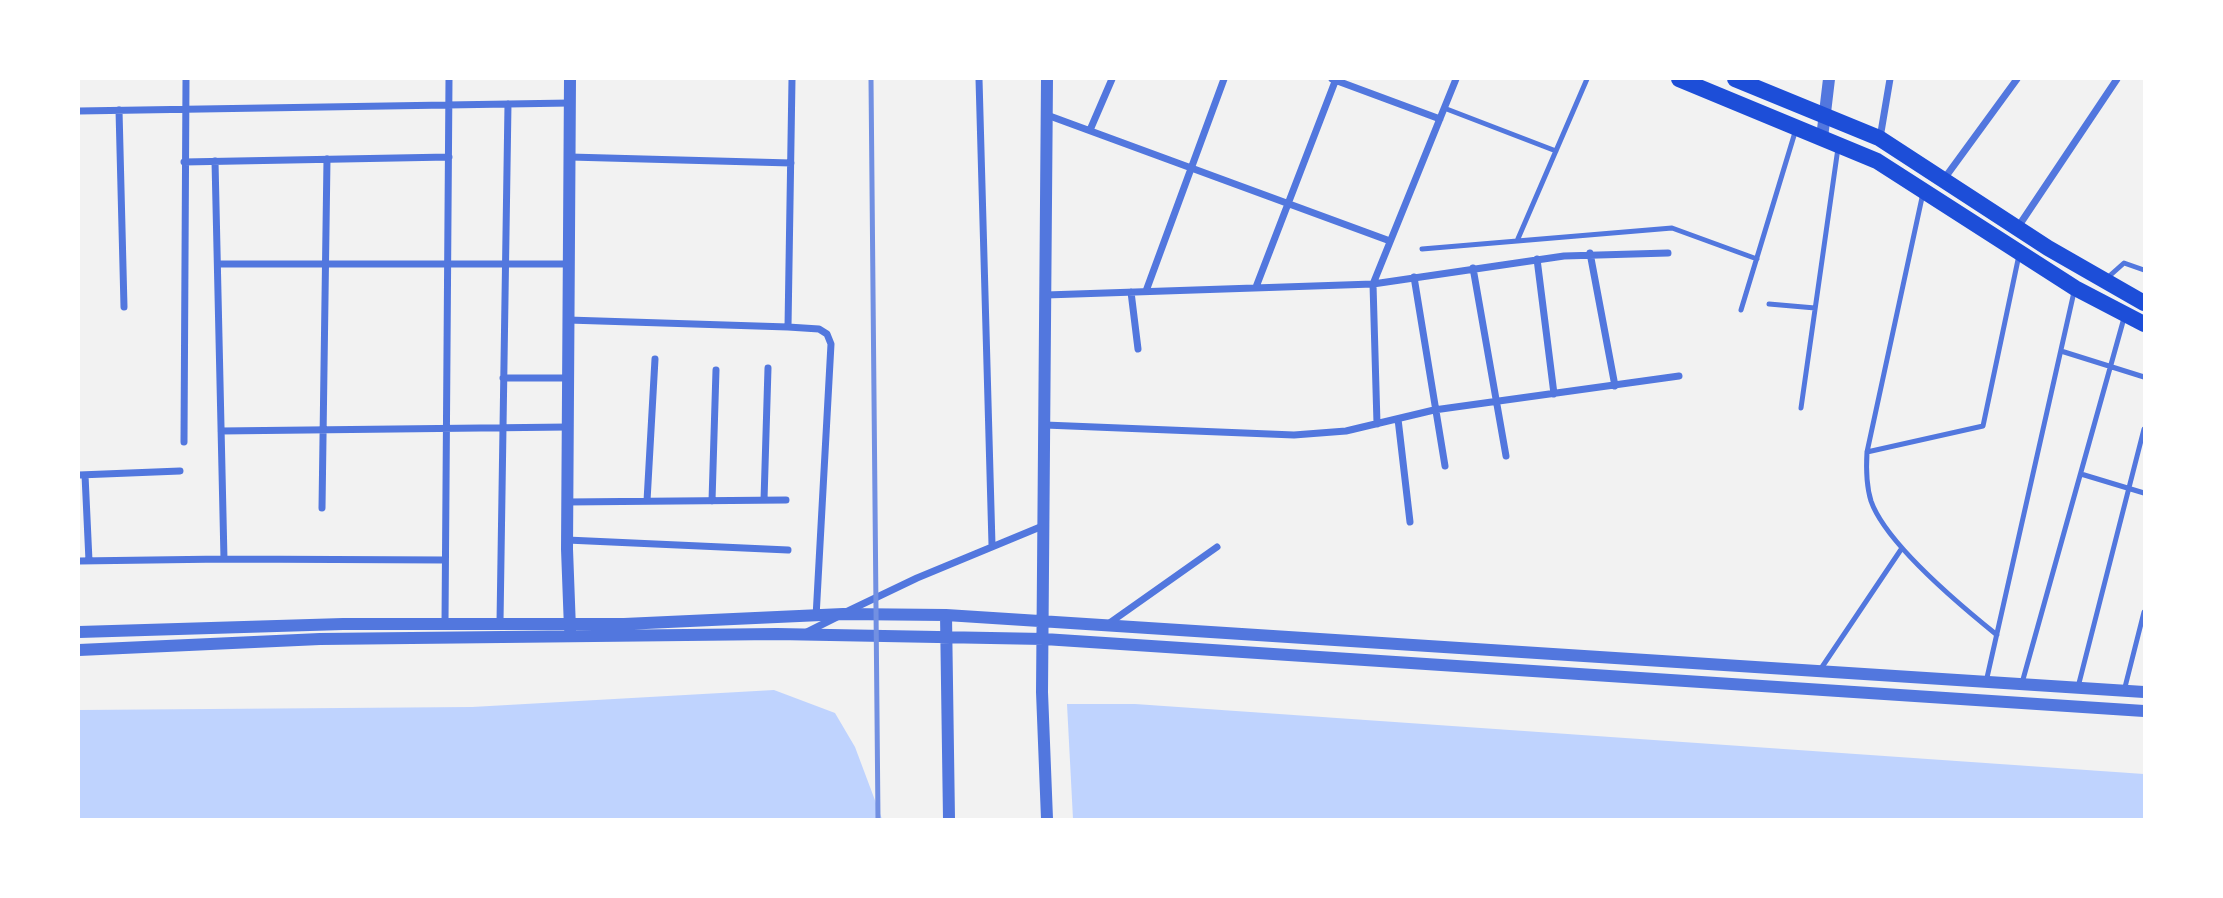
<!DOCTYPE html>
<style>
body{margin:0}
#map{position:relative;width:2223px;height:898px;overflow:hidden;background:#f2f2f2;font-family:"Golos Text",sans-serif}
canvas{display:block}
.frame{position:absolute;inset:0;border:80px solid #fff;pointer-events:none}
</style>
<div id="map">
<canvas width="2223" height="898"></canvas>
<div class="frame"></div>
</div>
<script>
const g = document.querySelector('canvas').getContext('2d');
g.lineJoin = 'round';
function fillPath(path, color) { g.fillStyle = color; g.fill(path, 'evenodd'); }
function trace(path, color, width, dash) { g.strokeStyle = color; g.lineWidth = width; g.lineCap = dash ? 'butt' : 'round'; g.setLineDash(dash || []); g.stroke(path); }
const water = new Path2D(`
 M774 690 835 713 855 747 882 819H79V710L472 707Z
 M1067 704H1135L2144 774V819H1073Z`);
const service = new Path2D(`
 M1444 108 1556 151
 M1923 193 1867 452C1866 469 1866 485 1871 501 1886 544 1961 606 1997 635
 M1517 241 1587 79
 M1422 249 1672 228 1757 259
 M2106 279 2124 263 2144 270
 M1769 304 1815 308
 M1741 310 1796 129
 M2061 351 2144 377
 M1801 408 1838 148
 M1867 452 1983 426 2019 255
 M2081 474 2144 493
 M1820 670 1902 548
 M1986 682 2074 292
 M2022 683 2124 318
 M2078 687 2144 429
 M2124 691 2144 612`);
const minor = new Path2D(`
 M979 79 992 545
 M1332 79 1440 119
 M119 110 124 307
 M79 111 570 103
 M1047 115 1390 241
 M1090 130 1112 79
 M1880 138 1890 79
 M570 157 791 163
 M215 161 224 559 445 560
 M184 162 449 157
 M1944 179 2017 79
 M2018 227 2117 79
 M1590 253 1615 386
 M1537 259 1554 394
 M218 264H569
 M1473 268 1506 456
 M1414 277 1445 466
 M1256 287 1336 79
 M1146 291 1224 79
 M1131 292 1138 349
 M1046 295 1373 284 1564 256 1668 253
 M568 320 788 327 819 329 827 334 831 344 816 617
 M788 327 792 79
 M503 378H568
 M1398 419 1410 522
 M1377 424 1373 284 1456 79
 M1045 425 1294 435 1346 431 1434 410 1679 376
 M221 431 568 427
 M184 442 186 79
 M79 475 180 471
 M85 475 89 561
 M764 500 768 368
 M647 501 655 359
 M712 501 716 370
 M567 502 786 500
 M322 508 327 159
 M567 540 788 550
 M79 561 224 559
 M848 611 917 578 1045 525
 M500 622 508 104
 M445 623 449 79
 M1108 624 1217 547
 M807 632 837 617`);
const tertiary = new Path2D(`
 M1822 138 1829 79
 M946 615 949 819
 M570 629 567 549 570 79
 M79 632 343 624H624L843 614 946 615 2144 692
 M79 650 320 639 777 634 1044 639 2144 711
 M1047 819 1042 692 1047 79`);
const trunk = new Path2D(`
 M1679 79 1877 161 2075 288 2144 324
 M1735 79 1879 138 2048 248 2144 303`);
const rail = new Path2D(`
 M871 79 878 819`);
fillPath(water, '#bfd3fe');
trace(service, '#5277de', 5);
trace(minor, '#5277de', 7);
trace(tertiary, '#5277de', 12);
trace(trunk, '#1d4ed8', 16);
trace(rail, '#7290e2', 5);
</script>
